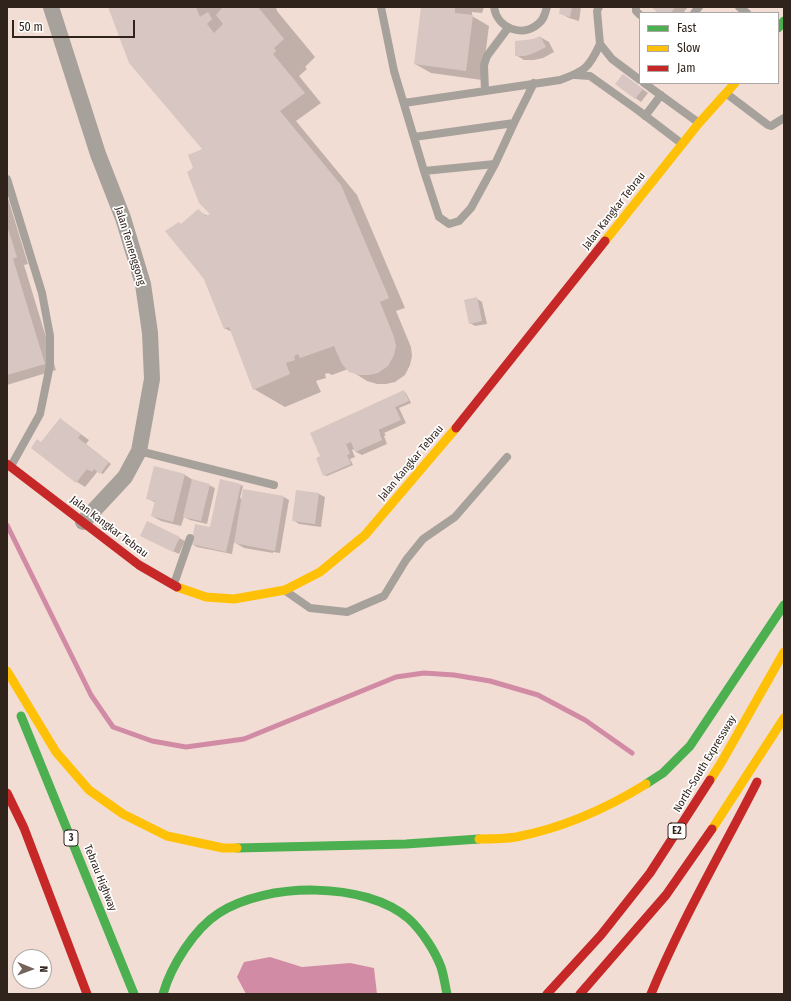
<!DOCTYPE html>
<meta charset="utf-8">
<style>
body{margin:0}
#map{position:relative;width:791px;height:1001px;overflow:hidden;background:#f2ddd4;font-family:"Fira Sans Condensed",sans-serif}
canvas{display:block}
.frame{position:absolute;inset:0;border:8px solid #30231c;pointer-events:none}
.legend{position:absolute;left:639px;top:12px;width:140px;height:72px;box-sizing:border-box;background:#fff;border:1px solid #aca7a4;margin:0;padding:5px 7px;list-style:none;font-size:12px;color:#30231c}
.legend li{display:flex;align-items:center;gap:8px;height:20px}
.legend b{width:20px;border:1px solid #aca7a4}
.north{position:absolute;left:12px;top:949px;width:40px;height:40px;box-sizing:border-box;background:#fff;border:1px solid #aca7a4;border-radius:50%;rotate:91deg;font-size:11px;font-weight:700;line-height:16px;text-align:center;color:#30231c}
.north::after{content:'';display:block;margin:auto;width:14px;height:18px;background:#74645c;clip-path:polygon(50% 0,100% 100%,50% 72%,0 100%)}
.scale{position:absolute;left:12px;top:20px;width:123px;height:18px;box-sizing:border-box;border:2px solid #30231c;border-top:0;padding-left:5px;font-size:12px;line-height:14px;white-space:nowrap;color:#30231c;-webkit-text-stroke:3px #fff;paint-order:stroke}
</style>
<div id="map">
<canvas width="791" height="1001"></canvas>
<div class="frame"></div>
<ul class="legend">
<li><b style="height:5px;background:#4caf50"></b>Fast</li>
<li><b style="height:5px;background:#ffc107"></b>Slow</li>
<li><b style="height:5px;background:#c62828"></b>Jam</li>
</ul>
<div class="north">N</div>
<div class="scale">50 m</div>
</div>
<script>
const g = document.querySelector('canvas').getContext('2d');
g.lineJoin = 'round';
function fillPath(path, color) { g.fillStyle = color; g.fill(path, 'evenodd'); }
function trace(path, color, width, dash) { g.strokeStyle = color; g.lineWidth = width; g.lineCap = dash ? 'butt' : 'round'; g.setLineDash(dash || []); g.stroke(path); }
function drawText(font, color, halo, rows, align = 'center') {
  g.font = font + ' "Fira Sans Condensed",sans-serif'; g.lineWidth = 3.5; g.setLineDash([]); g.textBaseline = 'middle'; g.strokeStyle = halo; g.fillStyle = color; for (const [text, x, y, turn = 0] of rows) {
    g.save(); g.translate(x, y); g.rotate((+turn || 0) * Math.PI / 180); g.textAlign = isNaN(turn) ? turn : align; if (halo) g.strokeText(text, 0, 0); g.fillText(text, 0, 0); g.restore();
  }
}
const water = new Path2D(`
 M270 957 302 967 350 963 374 968 377 994H246L237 977 244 962Z`);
const shadow = new Path2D(`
 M109 7H276L277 11 315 57 305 67 307 69 299 76 321 103 296 121 357 195 405 308 396 311 411 347 412 356 410 365 405 375 395 382 386 384H377L367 381 348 369 332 375 328 373 325 374 326 378 316 381 321 392 285 407 254 389 232 332 224 328 182 225 198 211 208 216 211 214 194 168 204 150Z
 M422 7H484L482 13 472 12V16L489 26 482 80 431 73 415 64Z
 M561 7H581L579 21 569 18 560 13Z
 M652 7H688L683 13H660Z
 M540 37 549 42 554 52 543 58 534 60H524L516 55 533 40Z
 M623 75 648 93 641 102 616 84Z
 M7 195 28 264 24 265 56 370 7 385Z
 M476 298 482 302 487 324 475 326 470 323Z
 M404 392 406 393 411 403 399 408 406 423 384 433 386 435 384 436 387 444 362 455 356 452 355 449 352 450 355 457 350 459 353 465 327 476 324 475 317 458 322 456 311 433ZM369 414H371L380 434 379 435Z
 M60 419 89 440 86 444 111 464 103 474 98 471 85 487 77 482 32 448 42 443Z
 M155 467 185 475 193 480 209 485 215 488 207 524 190 520 184 517 181 526 161 521 152 516 156 503 147 498Z
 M241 485 243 486 240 498 243 499 244 490 284 497 289 500 280 553 273 552V553L244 548 234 542 232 554 197 547 192 544 211 528Z
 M297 491 319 494 325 497 321 527 299 524 293 520Z
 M148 522 185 541 179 554 147 539Z`);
const stream = new Path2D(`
 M7 525 91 695 113 727 152 741 186 747 244 739 396 677 424 673 454 675 490 681 538 695 585 720 632 753`);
const building = new Path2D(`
 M108 7H196L200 17 208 12 212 19 207 24 214 33 223 24 216 15 223 7H258L284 39 274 48 276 51 273 54 305 93 280 111 341 185 389 298 380 302 394 337 396 346 394 355 388 366 378 373 369 375H359L349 372 342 364 334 346 300 358 298 354 294 356 295 360 286 363 290 374 253 390 229 327 224 329 204 279 165 231 179 222 181 224 198 209 206 216 210 214 199 203 187 172 193 168 188 155 202 149 129 63Z
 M421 7H455V13L473 15 466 71 414 64Z
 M560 7H572L570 17 559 14Z
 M651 7H675L671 13H658Z
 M540 36 546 47 534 53 525 56H515V41L533 39Z
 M623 74 643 89 635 99 615 84Z
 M7 226 17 257 13 259 45 364 7 375Z
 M477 297 482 321 469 324 464 300Z
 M404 390 409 401 395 407 401 420 378 430 382 440 355 452 351 442 346 444 350 454 347 455 351 464 323 476 316 458 320 456 310 433Z
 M60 418 81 434 78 438 109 462 100 474 94 469 92 472 87 469 76 483 31 448 37 439 41 442Z
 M154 466 185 474 173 522 151 516 155 501 146 499Z
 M192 479 210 484 201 521 183 517Z
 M220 479 241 484 226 552 191 544 195 524 210 527Z
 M243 489 284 496 275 551 234 543Z
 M296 490 319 493 315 524 292 521Z
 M147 521 180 537 173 552 140 536Z`);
const lane = new Path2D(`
 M381 7 394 71 424 171 439 217 449 224 459 221 471 208 495 164 514 123 534 83
 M494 7C497 28 522 38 538 24 544 20 545 13 547 7
 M599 7 597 11 600 44 612 59 640 80
 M636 7V11L640 15
 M739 7 747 13
 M694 13 699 7
 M575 75 590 76 639 111 681 143
 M644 83 699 123
 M485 91 484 65 487 56 508 28
 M727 94 768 125 771 126 784 118
 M404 103 560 80C585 71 589 68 600 44
 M645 116 661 95
 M414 137 514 123
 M424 171 495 164
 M7 179 42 293 50 336V365L40 414 11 466
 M139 451 274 485
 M174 584 190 538
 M287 592 310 608 347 612 384 596 406 560 423 539 455 517 507 457`);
const street = new Path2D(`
 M51 7 98 154 123 218 143 284 150 333 152 379 139 451 125 477 83 522`);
const fast = new Path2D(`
 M778 28 784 21
 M21 716 134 994
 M646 784 663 773 690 746 784 605
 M237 848 406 844 479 839
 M163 994C171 966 194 929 219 913 266 882 366 881 409 919 422 931 435 951 441 967 444 976 445 985 447 994`);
const slow = new Path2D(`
 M605 241 699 123 735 83
 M177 587 206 597 234 599 285 590 320 572 365 535 456 428
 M7 671 56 752 89 790 123 814 167 836 223 848H237
 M710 780 721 763 784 652
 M712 829 784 718
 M479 839C491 839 504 839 516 837 562 828 606 809 646 784`);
const jam = new Path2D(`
 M456 428 605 241
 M7 464 139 565 177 587
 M7 793 24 828 87 994
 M547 994 601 935 650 873 710 780
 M580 994 666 895 712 829
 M651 994C681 921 721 853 757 782`);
const shields = [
 [677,831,18],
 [71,838,14]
];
const shieldNames = [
 ["E2",677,831],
 ["3",71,838]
];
const streetNames = [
 ["Jalan Kangkar Tebrau",614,211,-52],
 ["Jalan Temenggong",130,246,73],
 ["Jalan Kangkar Tebrau",411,463,-50],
 ["Jalan Kangkar Tebrau",109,527,37],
 ["North–South Expressway",705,764,-59],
 ["Tebrau Highway",100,878,68]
];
fillPath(water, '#d28ba5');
fillPath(shadow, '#0003');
trace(stream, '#d28ba5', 5);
fillPath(building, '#d7c6c2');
trace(lane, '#a7a19b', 8);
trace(street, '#a7a19b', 16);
trace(fast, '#4caf50', 9);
trace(slow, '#ffc107', 9);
trace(jam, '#c62828', 9);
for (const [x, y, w] of shields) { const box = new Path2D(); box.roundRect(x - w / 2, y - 8, w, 16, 3); g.fillStyle = '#fff'; g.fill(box); trace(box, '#30231c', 1); }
drawText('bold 10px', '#30231c', null, shieldNames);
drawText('11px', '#30231c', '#fff', streetNames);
</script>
